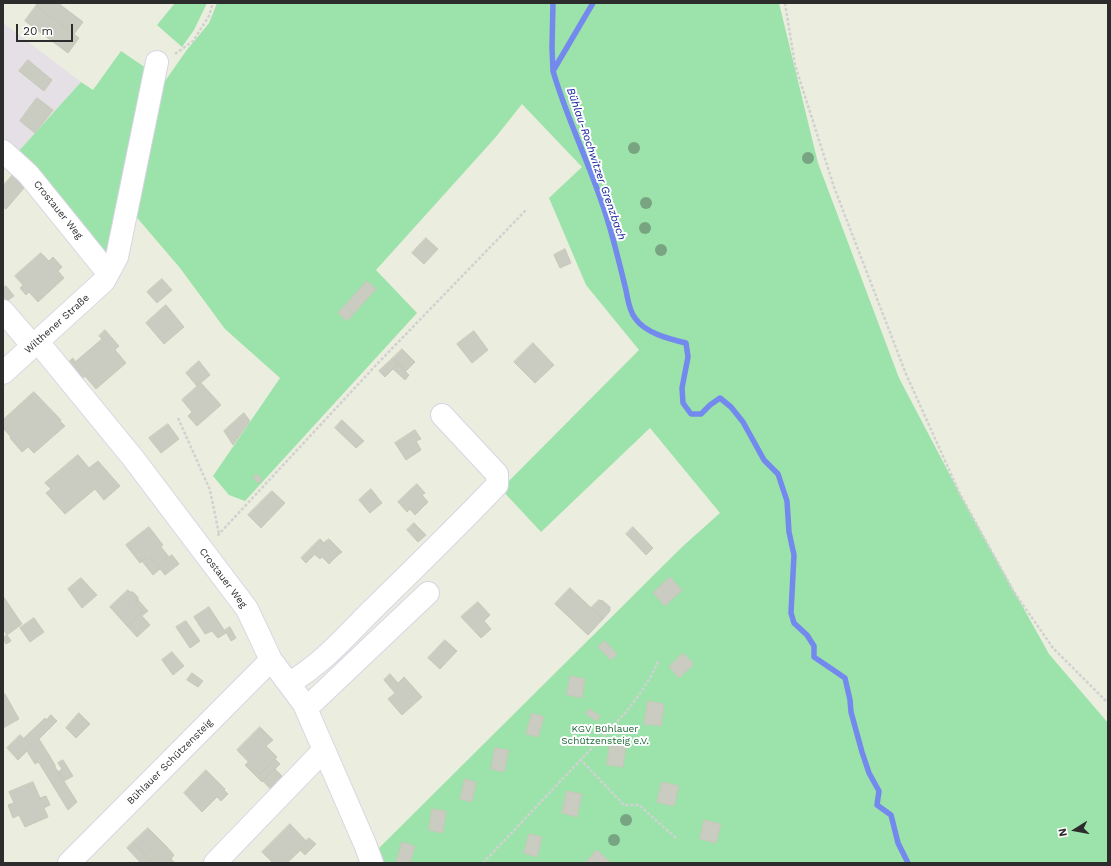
<!DOCTYPE html>
<meta charset="utf-8">
<style>
body{margin:0}
#map{position:relative;width:1111px;height:866px;overflow:hidden;background:#ebedde;font-family:"Work Sans",sans-serif}
canvas{display:block}
.frame{position:absolute;inset:0;border:4px solid #2c2c2c;pointer-events:none}
.north{position:absolute;left:1055px;top:810px;width:40px;height:40px;-webkit-text-stroke:3px #fff;paint-order:stroke;rotate:259deg;font-size:11px;font-weight:700;line-height:16px;text-align:center;color:#2c2c2c}
.north::after{content:'';display:block;margin:auto;width:14px;height:18px;background:#2c2c2c;clip-path:polygon(50% 0,100% 100%,50% 72%,0 100%)}
.scale{position:absolute;left:16px;top:24px;width:57px;height:18px;box-sizing:border-box;border:2px solid #2c2c2c;border-top:0;padding-left:5px;font-size:12px;line-height:14px;white-space:nowrap;color:#2c2c2c;-webkit-text-stroke:3px #fff;paint-order:stroke}
</style>
<div id="map">
<canvas width="1111" height="866"></canvas>
<div class="frame"></div>
<div class="north">N</div>
<div class="scale">20 m</div>
</div>
<script>
const g = document.querySelector('canvas').getContext('2d');
g.lineJoin = 'round';
function fillPath(path, color) { g.fillStyle = color; g.fill(path, 'evenodd'); }
function trace(path, color, width, dash) { g.strokeStyle = color; g.lineWidth = width; g.lineCap = dash ? 'butt' : 'round'; g.setLineDash(dash || []); g.stroke(path); }
function drawText(font, color, halo, rows, align = 'center') {
  g.font = font + ' "Work Sans",sans-serif'; g.lineWidth = 4; g.setLineDash([]); g.textBaseline = 'middle'; g.strokeStyle = halo; g.fillStyle = color; for (const [text, x, y, turn = 0] of rows) {
    g.save(); g.translate(x, y); g.rotate((+turn || 0) * Math.PI / 180); g.textAlign = isNaN(turn) ? turn : align; if (halo) g.strokeText(text, 0, 0); g.fillText(text, 0, 0); g.restore();
  }
}
const industrial = new Path2D(`
 M3 23 81 82 17 153 3 142Z`);
const green = new Path2D(`
 M175 3H207L194 30 182 47 157 25Z
 M217 3H779L818 163 899 378 960 494 1049 654 1108 723V863H380L376 851 682 547 720 513 650 428 541 532 501 489 639 350 586 285 549 198 582 167 522 104 495 138 376 270 417 313 245 501 229 495 213 476 280 378 225 329 180 268 133 213 156 94 186 51 209 23Z
 M121 51 149 70 112 247 102 254 17 153 81 82 93 90Z`);
const stream = new Path2D(`
 M553 3 552 48 553 71
 M593 3 553 71C568 123 594 172 609 225 615 245 620 266 625 286 628 297 628 309 635 318 645 333 669 339 686 343L688 357 682 388 683 403 691 414H701L710 405 720 398 731 407 743 422 764 460 778 474 787 501 789 532 794 555 791 613 794 623 807 635 814 646V657L845 678 850 700 851 712 862 752 869 773 879 791 877 805 891 815 898 843 908 863`);
const building = new Path2D(`
 M38 3H58L83 22 74 34 36 6Z
 M36 6 79 38 68 53 25 21Z
 M28 60 52 80 44 91 19 71Z
 M37 98 53 110 35 133 20 121Z
 M17 170 30 181 6 209 3 207V186Z
 M426 238 438 249 424 264 412 253Z
 M565 249 571 263 560 268 554 255Z
 M41 253 49 261 53 257 62 267 58 271 64 278 38 302 29 292 26 295 20 288 23 285 15 276Z
 M162 279 172 290 157 303 147 292Z
 M367 281 376 289 347 321 338 313Z
 M6 286 14 296 7 301 3 296V288Z
 M166 305 184 327 164 344 146 323Z
 M105 330 119 346 115 350 126 363 96 389 85 376 80 381 66 364 73 358 75 362 102 339 99 336Z
 M474 331 488 350 472 363 457 344Z
 M533 343 554 365 535 383 514 362Z
 M402 349 415 362 406 371 393 358Z
 M393 358 398 364 385 377 379 371Z
 M199 361 210 375 197 386 186 373Z
 M398 364 409 375 405 380 393 369Z
 M201 383 221 405 197 426 188 416 192 412 182 400Z
 M34 392 61 420 60 421 65 426 34 453 28 447 22 452 10 438 11 437 3 428V420Z
 M244 413 250 421 233 445 224 431Z
 M342 420 364 441 356 448 335 428Z
 M168 424 179 439 161 453 149 438Z
 M415 430 421 439 416 441 421 450 406 460 395 443Z
 M78 455 89 468 98 461 120 486 104 500 95 489 65 514 46 493 51 489 45 483Z
 M257 474 262 480 258 483 253 477Z
 M417 484 425 493 422 495 428 502 415 515 410 509 407 512 398 502Z
 M371 489 382 503 370 513 359 500Z
 M272 491 285 503 261 528 248 515Z
 M414 523 426 535 418 542 407 530Z
 M149 527 163 545 140 563 126 545Z
 M633 527 653 548 646 555 626 534Z
 M320 539 337 556 329 564 322 557 320 559 314 554 317 552 312 547Z
 M329 539 342 552 337 556 324 543Z
 M161 547 169 557 158 566 150 556Z
 M312 547 317 552 306 563 301 558Z
 M172 555 179 564 165 575 158 566Z
 M150 556 160 569 153 575 142 561Z
 M670 577 682 590 665 606 653 593Z
 M81 578 97 595 82 608 68 589Z
 M570 588 603 619 588 635 555 604Z
 M128 590 130 592H133L138 597V600L135 603 143 611 127 626 110 607Z
 M3 596 22 624 7 635 3 629Z
 M138 600 148 611 142 616 150 625 137 637 127 626 143 611 135 603Z
 M599 600 603 601 610 607V611L603 619 591 608Z
 M478 602 490 615 484 621 491 629 481 638 461 617Z
 M209 607 226 633 218 638 212 631 205 634 194 617Z
 M34 618 44 632 30 642 20 628Z
 M186 621 200 641 190 648 176 627Z
 M230 627 236 638 231 641 225 630Z
 M7 635 11 641 6 644 3 638Z
 M445 640 457 651 440 669 428 658Z
 M605 641 617 654 611 660 598 647Z
 M172 652 184 666 173 675 162 660Z
 M683 653 694 664 679 678 669 667Z
 M192 673 203 681 198 687 187 680Z
 M390 674 398 683 404 677 422 697 402 715 388 699 395 693 384 680Z
 M570 676 585 679 582 698 567 695Z
 M5 694 19 719 3 728V695Z
 M648 701 664 704 661 726 644 724Z
 M589 709 600 716 596 721 586 714Z
 M79 713 90 724 76 738 66 728Z
 M532 713 544 717 538 737 526 734Z
 M51 715 57 721 32 746 24 738 45 718 46 720Z
 M260 727 273 740 266 746 277 757 260 774 237 750Z
 M20 735 32 746 39 739 49 755 35 764 27 751 18 760 7 748Z
 M610 743 626 745 623 767 607 765Z
 M495 748 509 750 504 772 491 769Z
 M49 755 55 765V767L77 802 68 810 38 761Z
 M275 759 280 764 262 782 245 765 248 762 260 774Z
 M63 760 73 776 64 781 58 772 62 769 58 763Z
 M275 769 289 783 277 796 263 781Z
 M206 770 225 789 224 790 228 794 221 801 217 797 202 812 184 793Z
 M465 779 476 782 472 802 460 799Z
 M33 782 40 798 46 796 50 805 44 808 48 817 25 827 19 815 13 818 8 805 14 803 9 792Z
 M662 782 679 786 674 806 657 802Z
 M567 791 582 794 577 817 562 813Z
 M432 809 446 811 443 833 429 830Z
 M704 820 721 824 716 843 700 839Z
 M290 824 308 843 287 863H273L262 852Z
 M148 828 166 846 151 861 133 842Z
 M529 834 542 837 537 857 524 853Z
 M309 838 316 844 305 855 300 850 308 843 306 841Z
 M133 842 151 861 166 846 174 855 171 859 175 863H141L127 848Z
 M402 842 415 846 410 863H396Z
 M597 850 611 863H585Z`);
const path = new Path2D(`
 M785 3 795 65 834 187 906 374 960 494 1014 592 1053 648 1108 703
 M175 54 193 41 209 16 213 3
 M178 418 210 490 219 534
 M218 536 219 534 378 363 527 209
 M580 759 624 805H639L677 839
 M483 863 625 713C639 696 650 680 659 660`);
const minor = new Path2D(`
 M3 151 28 174 108 273
 M3 311 33 346
 M38 342 133 458 247 609 271 660 304 704 365 844 372 863
 M3 373 104 281 117 257 157 62
 M289 683C320 666 345 637 370 612 413 570 456 528 497 485V474L442 415
 M304 704 313 702 428 593
 M69 863 271 660
 M215 863 324 750`);
const trees = [
 [634,148],
 [808,158],
 [646,203],
 [645,228],
 [661,250],
 [626,820],
 [614,840]
];
const streetNames = [
 ["Crostauer Weg",58,210,51],
 ["Wilthener Straße",57,324,-42],
 ["Crostauer Weg",223,578,53],
 ["Bühlauer Schützensteig",170,762,-45]
];
const parkNames = [
 ["KGV Bühlauer",605,729],
 ["Schützensteig e.V.",605,741]
];
const waterNames = [
 ["Bühlau-Rochwitzer Grenzbach",596,164,71]
];
fillPath(industrial, '#e5dfe6');
fillPath(green, '#9ce3ab');
trace(stream, '#7389ed', 5.5);
fillPath(building, '#caccc1');
trace(building, '#c5c9b8', 1);
trace(minor, '#d9d4e4', 24);
trace(path, '#d1d1d1', 2.5, [3, 2]);
trace(minor, '#fff', 22);
g.fillStyle = '#79a482';
for (const [x, y] of trees) { g.beginPath(); g.arc(x, y, 6, 0, 2 * Math.PI); g.fill(); }
drawText('10px', '#2c2c2c', '#fff', streetNames);
drawText('10px', '#1c6936', '#fff', parkNames);
drawText('italic 11px', '#101e9c', '#fff', waterNames);
</script>
